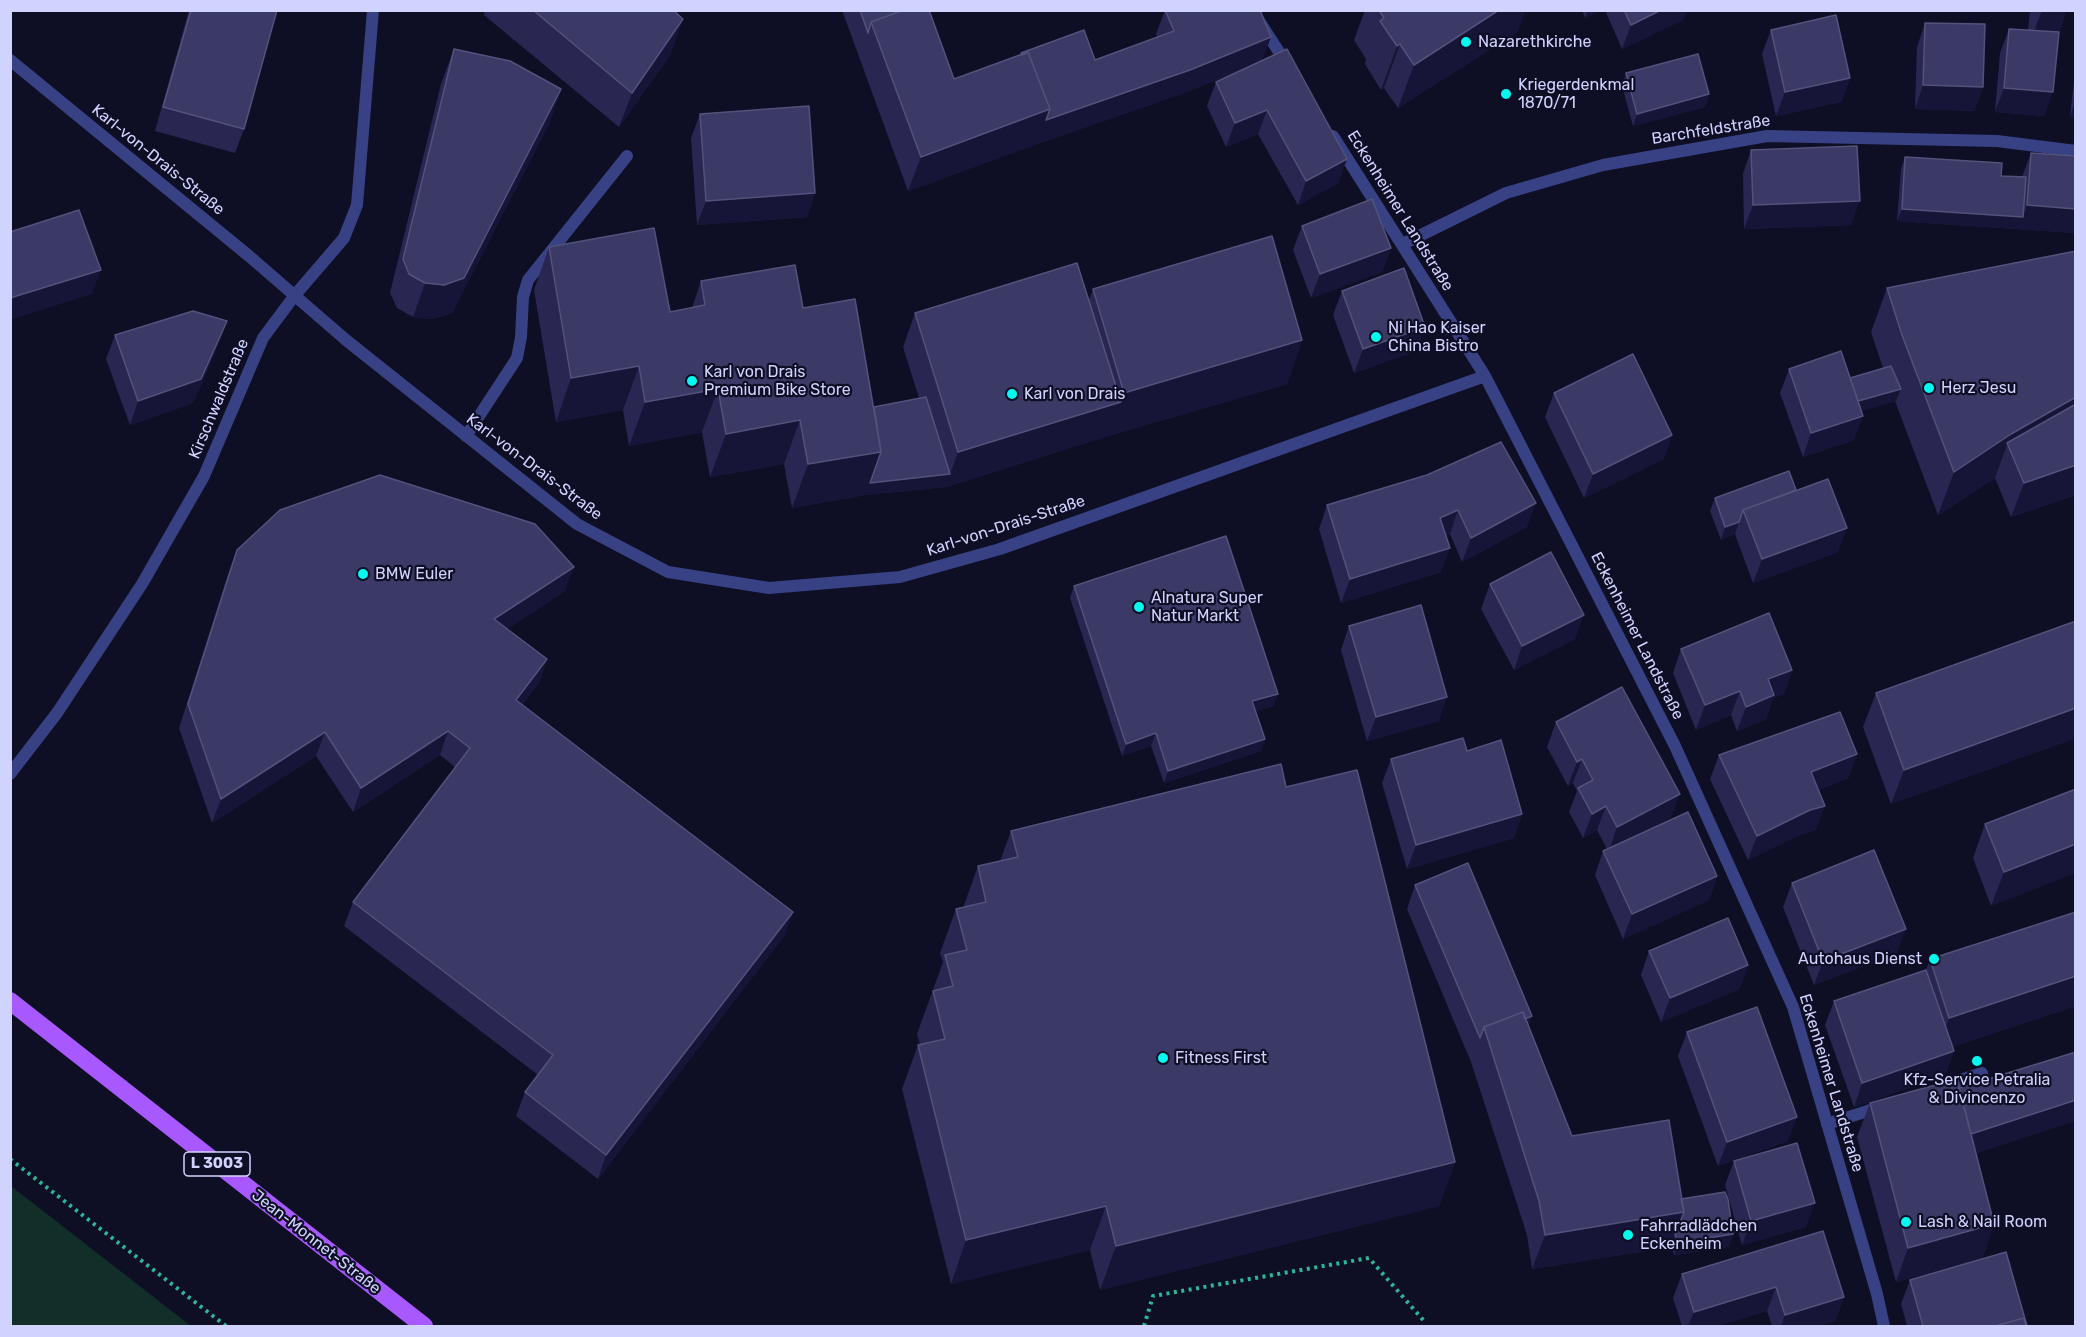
<!DOCTYPE html>
<meta charset="utf-8">
<style>
body{margin:0}
#map{position:relative;width:2086px;height:1337px;overflow:hidden;background:#0e0e24;font-family:Rubik,sans-serif}
canvas{display:block}
.frame{position:absolute;inset:0;border:12px solid #d1d3ff;pointer-events:none}
</style>
<div id="map">
<canvas width="2086" height="1337"></canvas>
<div class="frame"></div>
</div>
<script>
const g = document.querySelector('canvas').getContext('2d');
g.lineJoin = 'round';
function fillPath(path, color) { g.fillStyle = color; g.fill(path, 'evenodd'); }
function trace(path, color, width, dash) { g.strokeStyle = color; g.lineWidth = width; g.lineCap = dash ? 'butt' : 'round'; g.setLineDash(dash || []); g.stroke(path); }
function drawText(font, color, halo, rows, align = 'center') {
  g.font = font + ' Rubik,sans-serif'; g.lineWidth = 4.5; g.setLineDash([]); g.textBaseline = 'middle'; g.strokeStyle = halo; g.fillStyle = color; for (const [text, x, y, turn = 0] of rows) {
    g.save(); g.translate(x, y); g.rotate((+turn || 0) * Math.PI / 180); g.textAlign = isNaN(turn) ? turn : align; if (halo) g.strokeText(text, 0, 0); g.fillText(text, 0, 0); g.restore();
  }
}
const green = new Path2D(`
 M10 1186H11L191 1326H11Z`);
const path = new Path2D(`
 M10 1159 226 1326
 M1144 1326 1153 1296 1369 1258 1424 1321`);
const lane = new Path2D(`
 M466 436 517 358 521 337 523 297 528 280 627 156
 M1942 1086 1982 1073
 M1827 1124 1880 1107`);
const street = new Path2D(`
 M1252 10 1288 66
 M10 60 249 256 346 340 577 524 668 572 769 588 900 577 1000 549 1485 376
 M1333 136 1485 376 1675 746 1793 1007 1877 1294 1884 1326
 M1403 244 1506 193 1603 165 1767 136 1997 141 2076 151
 M10 774 57 713 142 584 204 476 263 338 295 295 344 238 357 205 373 10`);
const primary = new Path2D(`
 M10 1001 424 1326`);
const wall = new Path2D(`
 M189 10H277L244 129 235 153 155 131Z
 M485 10H673L671 54 619 127 484 15Z
 M842 10H929L954 79 1020 55 1021 53 1095 60 1157 37 1156 34 1165 10H1260L1271 37 1262 60 1347 159 1338 183 1298 205 1258 134 1226 147 1207 106 1216 82 1246 68 1181 94 1037 144 908 191Z
 M1365 10H1525L1517 32 1398 108 1384 88 1381 90 1365 64 1366 59 1354 40Z
 M1582 10H1600L1585 18Z
 M1605 10H1687L1683 20 1622 49Z
 M2030 10H2066L2059 32 2044 116 1995 112 2000 53 2009 29 2028 30Z
 M1925 23 1983 87 1974 111 1915 109 1917 47Z
 M1771 30 1850 78 1841 102 1776 116 1762 54Z
 M454 49 561 89 549 124 452 313 432 319 413 317 397 308 390 293 441 84Z
 M2076 63V117L2070 116Z
 M1626 73 1709 94 1705 107 1633 126 1622 86Z
 M700 114 815 193 807 217 697 225 691 138Z
 M1751 150 1851 225 1744 229 1743 174Z
 M2031 153 2076 156V233L1897 221 1901 169 1905 157 2001 176 2022 177Z
 M1302 226 1391 248 1382 272 1311 298 1293 250Z
 M549 247 670 312 692 308 701 281 803 308 874 407 919 398 903 347 915 313 1089 300 1093 289 1302 340 1287 384 1108 436 946 487 865 495 792 508 784 464 710 477 702 432 629 446 623 410 556 422 534 290Z
 M2076 251V495L2011 517 1995 478 1938 515 1895 401 1861 411 1854 440 1803 457 1780 393 1789 369 1850 378 1883 368 1871 332 1887 288Z
 M1342 291 1425 327 1416 351 1354 373 1333 315Z
 M227 321 218 345 193 403 130 425 106 359 115 335Z
 M1554 393 1664 459 1584 498 1545 417Z
 M1427 475 1527 527 1462 562 1450 534 1446 536 1441 572 1341 603 1319 529 1327 505Z
 M1796 490 1838 552 1753 583 1735 534 1721 540 1710 511 1715 498Z
 M237 550 565 591 507 629 547 659 539 683 522 705 793 912 784 936 598 1179 516 1116 525 1092 538 1075 344 926 353 902 456 768 440 755 353 812 316 756 212 823 179 728 228 574Z
 M1490 584 1575 639 1514 670 1481 609Z
 M1074 586 1274 706 1256 711 1265 739 1261 751 1164 783 1151 746 1122 756 1070 598Z
 M2076 621V738L1891 804 1863 727 1876 693Z
 M1349 626 1439 721 1367 741 1341 650Z
 M1681 649 1792 670 1784 694 1773 698 1766 719 1737 731 1731 715 1696 730 1673 673Z
 M1556 722 1671 818 1643 833 1717 876 1709 900 1623 939 1595 875 1603 851 1607 849 1597 830 1583 838 1569 812 1577 791 1573 783 1568 786 1547 747Z
 M1467 751 1522 814 1514 838 1407 869 1382 783 1391 759Z
 M1857 754 1848 778 1818 790 1816 830 1801 834 1748 860 1710 779 1719 755Z
 M1286 787 1455 1162 1439 1206 1100 1290 1090 1250 951 1284 902 1089 918 1045H920L917 1034 943 962 940 953 956 909 963 908 978 866 1000 861 1011 831Z
 M2076 789 1991 906 1973 858 1985 824Z
 M1792 883 1897 953 1814 985 1783 907Z
 M1415 885 1532 1016 1528 1026 1572 1136 1681 1199 1733 1234 1728 1247 1674 1255 1671 1247 1532 1269 1527 1235 1471 1062 1407 909Z
 M2076 912V1006L1952 1047 1954 1051 1945 1075 1854 1107 1825 1025 1834 1001 1926 970 1930 959Z
 M1649 951 1748 965 1739 989 1661 1022 1641 975Z
 M1687 1032 1788 1141 1718 1166 1678 1056Z
 M1870 1103 1976 1153 1994 1224 1982 1259 1896 1282 1857 1137Z
 M1734 1161 1806 1227 1742 1245 1725 1185Z
 M1823 1231 1844 1297 1835 1321 1818 1326H1772L1767 1311 1716 1326H1682L1673 1298 1682 1274Z
 M1910 1280 2027 1326H1907L1901 1304Z`);
const shadedWall = new Path2D(`
 M1499 10H1525L1517 32 1398 108 1414 65Z
 M1588 10H1600L1585 18Z
 M1661 10H1687L1683 20 1622 49 1631 25Z
 M2042 10H2066L2050 56 2026 54Z
 M683 19 671 54 619 127 632 93Z
 M1271 37 1262 61 1181 94 1037 144 1046 120Z
 M1400 44 1384 88 1381 90 1397 46Z
 M1850 78 1841 102 1776 116 1785 92Z
 M1923 85 1983 87 1974 111 1915 109Z
 M2004 88 2053 92 2044 116 1995 112Z
 M561 89 549 124 452 313 432 319 413 317 425 283Z
 M1709 94 1705 107 1633 126 1637 114Z
 M2076 100V117L2070 116Z
 M1050 109 1037 144 908 191 921 157Z
 M1267 110 1258 134 1226 147 1235 123Z
 M1347 159 1338 183 1298 205 1306 181Z
 M815 193 807 217 697 225 706 201Z
 M1860 201 1851 225 1744 229 1753 205Z
 M2027 205 2076 209V233L1897 221 1902 209 2023 217Z
 M1391 248 1382 272 1311 298 1320 274Z
 M101 270 92 294 10 320V298Z
 M227 321 218 345 193 403 130 425 138 401Z
 M1425 327 1416 351 1354 373 1363 349Z
 M1302 340 1287 384 1108 436 946 487 865 495 792 508 808 464 881 452 950 474 958 452 1121 402 1124 393Z
 M639 366 623 410 556 422 571 378Z
 M718 389 702 432 629 446 645 402Z
 M1901 389 1896 401 1846 416 1850 403Z
 M2076 397V431L2007 443 2011 434Z
 M1863 416 1854 440 1803 457 1811 433Z
 M800 420 784 464 710 477 726 434Z
 M2011 434 1995 478 1938 515 1954 472Z
 M1672 435 1664 459 1584 498 1593 474Z
 M2076 465V495L2011 517 2024 483Z
 M1536 503 1527 527 1462 562 1471 538Z
 M1458 510 1450 534 1432 542 1440 518Z
 M1739 522 1735 534 1721 540 1725 527Z
 M1847 528 1838 552 1753 583 1762 559Z
 M1450 548 1441 572 1341 603 1350 579Z
 M574 567 565 591 486 643 494 619Z
 M1584 615 1575 639 1514 670 1522 646Z
 M547 659 539 683 507 724 516 700Z
 M1792 670 1784 694 1773 698 1766 719 1737 731 1746 707 1768 679Z
 M1740 691 1731 715 1696 730 1705 705Z
 M1278 694 1274 706 1248 714 1252 701Z
 M1447 697 1439 721 1367 741 1376 717Z
 M2076 708V738L1891 804 1904 770Z
 M448 731 440 755 353 812 361 788Z
 M325 732 316 756 212 823 221 799Z
 M1156 733 1151 746 1122 756 1126 744Z
 M1265 739 1261 751 1164 783 1168 771Z
 M1857 754 1848 778 1802 796 1811 772Z
 M1582 759 1573 783 1568 786 1577 762Z
 M1680 794 1671 818 1609 851 1617 827Z
 M1606 806 1597 830 1583 838 1592 814Z
 M1825 806 1816 830 1801 834 1748 860 1757 836 1810 810Z
 M1522 814 1514 838 1407 869 1416 845Z
 M2076 844V873L1991 906 2004 872Z
 M1717 876 1709 900 1623 939 1632 914Z
 M793 912 784 936 598 1179 606 1155Z
 M1906 929 1897 953 1814 985 1823 961Z
 M1748 965 1739 989 1661 1022 1670 998Z
 M2076 976V1006L1937 1052 1949 1018Z
 M1532 1016 1523 1040 1486 1035Z
 M1954 1051 1945 1075 1854 1107 1862 1083Z
 M2076 1100V1121L1956 1160 1965 1136Z
 M1797 1117 1788 1141 1718 1166 1727 1142Z
 M1455 1162 1439 1206 1100 1290 1116 1246Z
 M1815 1203 1806 1227 1742 1245 1751 1221Z
 M1106 1206 1090 1250 951 1284 966 1240Z
 M1684 1212 1671 1247 1532 1269 1545 1235Z
 M1994 1224 1982 1259 1896 1282 1908 1248Z
 M1733 1234 1728 1247 1674 1255 1679 1243Z
 M1776 1287 1767 1311 1716 1326H1688L1694 1312Z
 M1844 1297 1835 1321 1818 1326H1781L1785 1315Z`);
const building = new Path2D(`
 M191 10H277L244 129 163 107Z
 M533 10H673L683 19 632 93Z
 M860 10H904L871 22 868 33Z
 M904 10H929L954 79 1028 52 1050 109 921 157 871 22Z
 M1165 10H1260L1271 37 1190 70 1046 120 1050 109 1028 52 1022 55 1021 53 1084 30 1095 60 1174 31Z
 M1379 10H1499L1414 65 1400 44 1397 46 1380 21 1384 18Z
 M1624 10H1661L1631 25Z
 M1836 15 1850 78 1785 92 1771 30Z
 M1925 23 1985 24 1983 87 1923 85Z
 M2009 29 2059 32 2053 92 2004 88Z
 M454 49 510 61 561 89 464 278 444 285 425 283 409 274 403 259Z
 M1287 49 1347 159 1306 181 1267 110 1235 123 1216 82Z
 M1698 54 1709 94 1637 114 1626 73Z
 M809 106 815 193 706 201 700 114Z
 M1857 146 1860 201 1753 205 1751 150Z
 M2031 153 2076 156V209L2027 205Z
 M1905 157 2002 163 2001 176 2026 177 2023 217 1902 209Z
 M1372 199 1391 248 1320 274 1302 226Z
 M79 210 101 270 10 298V232Z
 M654 228 670 312 705 305 701 281 795 265 803 308 855 299 881 452 808 464 800 420 726 434 718 389 645 402 639 366 571 378 549 247Z
 M1272 236 1302 340 1124 393 1093 289Z
 M2076 251V397L2011 434 1954 472 1902 335 1887 288Z
 M1077 263 1121 402 958 452 915 313Z
 M1404 268 1425 327 1363 349 1342 291Z
 M193 311 227 321 201 379 138 401 115 335Z
 M1841 351 1863 416 1811 433 1789 369Z
 M1633 354 1672 435 1593 474 1554 393Z
 M1891 366 1901 389 1858 401 1850 378Z
 M926 397 950 474 870 483 881 452 874 407Z
 M2076 404V465L2024 483 2007 443Z
 M1501 442 1536 503 1471 538 1458 510 1440 518 1450 548 1350 579 1327 505 1427 475Z
 M1789 471 1796 490 1743 510 1739 522 1725 527 1715 498Z
 M380 475 535 524 574 567 494 619 547 659 516 700 793 912 606 1155 525 1092 553 1055 353 902 470 748 448 731 361 788 325 732 221 799 188 704 237 550 280 510Z
 M1828 479 1847 528 1762 559 1743 510Z
 M1226 536 1278 694 1252 701 1265 739 1168 771 1156 733 1126 744 1074 586Z
 M1551 552 1584 615 1522 646 1490 584Z
 M1421 605 1447 697 1376 717 1349 626Z
 M1769 613 1792 670 1768 679 1774 695 1746 707 1740 691 1705 705 1681 649Z
 M2076 621V708L1904 770 1876 693Z
 M1622 687 1680 794 1617 827 1606 806 1592 814 1578 788 1593 780 1582 759 1577 762 1556 722Z
 M1840 712 1857 754 1811 772 1825 806 1810 810 1757 836 1719 755Z
 M1463 738 1467 751 1501 740 1522 814 1416 845 1391 759Z
 M1281 764 1286 787 1357 770 1455 1162 1116 1246 1106 1206 966 1240 918 1045 945 1039 933 991 953 986 945 955 967 950 956 909 986 902 978 866 1018 857 1011 831Z
 M2076 789V844L2004 872 1985 824Z
 M1688 812 1717 876 1632 914 1603 851Z
 M1874 850 1906 929 1823 961 1792 883Z
 M1468 863 1532 1016 1525 1019 1523 1012 1484 1027 1480 1038 1415 885Z
 M2076 912V976L1949 1018 1930 959Z
 M1728 918 1748 965 1670 998 1649 951Z
 M1926 970 1954 1051 1862 1083 1834 1001Z
 M1757 1007 1797 1117 1727 1142 1687 1032Z
 M1523 1012 1572 1136 1669 1120 1684 1212 1545 1235 1539 1201 1484 1027Z
 M2076 1052V1100L1971 1134 1959 1088Z
 M1957 1079 1994 1224 1908 1248 1870 1103Z
 M1797 1143 1815 1203 1751 1221 1734 1161Z
 M1725 1192 1728 1199 1733 1234 1679 1243 1675 1235 1684 1212 1681 1199Z
 M1823 1231 1844 1297 1785 1315 1776 1287 1694 1312 1682 1274Z
 M2006 1252 2027 1326H2026L2024 1318 1995 1326H1923L1910 1280Z
 M2024 1318 2026 1326H1995Z`);
const markers = [
 [1466,42,6,"#00fcf0"],
 [1506,94,6,"#00fcf0"],
 [1376,337,6,"#00fcf0"],
 [692,381,6,"#00fcf0"],
 [1929,388,6,"#00fcf0"],
 [1012,394,6,"#00fcf0"],
 [363,574,6,"#00fcf0"],
 [1139,607,6,"#00fcf0"],
 [1934,959,6,"#00fcf0"],
 [1163,1058,6,"#00fcf0"],
 [1977,1061,6,"#00fcf0"],
 [1906,1222,6,"#00fcf0"],
 [1628,1235,6,"#00fcf0"]
];
const shields = [
 [217,1164,66]
];
const shieldNames = [
 ["L 3003",217,1164]
];
const poiNames = [
 ["Nazarethkirche",1478,42],
 ["Kriegerdenkmal",1518,85],
 ["1870/71",1518,103],
 ["Ni Hao Kaiser",1388,328],
 ["China Bistro",1388,346],
 ["Karl von Drais",704,372],
 ["Premium Bike Store",704,390],
 ["Herz Jesu",1941,388],
 ["Karl von Drais",1024,394],
 ["BMW Euler",375,574],
 ["Alnatura Super",1151,598],
 ["Natur Markt",1151,616],
 ["Autohaus Dienst",1922,959,"right"],
 ["Fitness First",1175,1058],
 ["Kfz-Service Petralia",1977,1080,"center"],
 ["& Divincenzo",1977,1098,"center"],
 ["Lash & Nail Room",1918,1222],
 ["Fahrradlädchen",1640,1226],
 ["Eckenheim",1640,1244]
];
const streetNames = [
 ["Barchfeldstraße",1711,130,-9],
 ["Karl-von-Drais-Straße",158,160,39],
 ["Eckenheimer Landstraße",1400,211,58],
 ["Kirschwaldstraße",219,399,-67],
 ["Karl-von-Drais-Straße",534,467,37],
 ["Karl-von-Drais-Straße",1006,526,-18],
 ["Eckenheimer Landstraße",1637,636,63],
 ["Eckenheimer Landstraße",1831,1083,73],
 ["Jean-Monnet-Straße",316,1242,38]
];
fillPath(green, '#112e29');
trace(path, '#2db79a', 4, [3, 4.5]);
trace(lane, '#384184', 12);
trace(street, '#384184', 12);
trace(primary, '#a858ff', 18);
fillPath(wall, '#292752');
fillPath(shadedWall, '#161538');
fillPath(building, '#3b3965');
trace(building, '#52527d', 1.5);
for (const [x, y, r, color] of markers) { const dot = new Path2D(); dot.arc(x, y, r, 0, 2 * Math.PI); g.fillStyle = color; g.fill(dot); trace(dot, '#0e0e24', 2); }
for (const [x, y, w] of shields) { const box = new Path2D(); box.roundRect(x - w / 2, y - 12, w, 24, 4.5); g.fillStyle = '#0e0e24'; g.fill(box); trace(box, '#d1d3ff', 1.5); }
drawText('bold 15px', '#d1d3ff', null, shieldNames);
drawText('16px', '#d1d3ff', '#0e0e24', poiNames, 'left');
drawText('16px', '#d1d3ff', '#0e0e24', streetNames);
</script>
